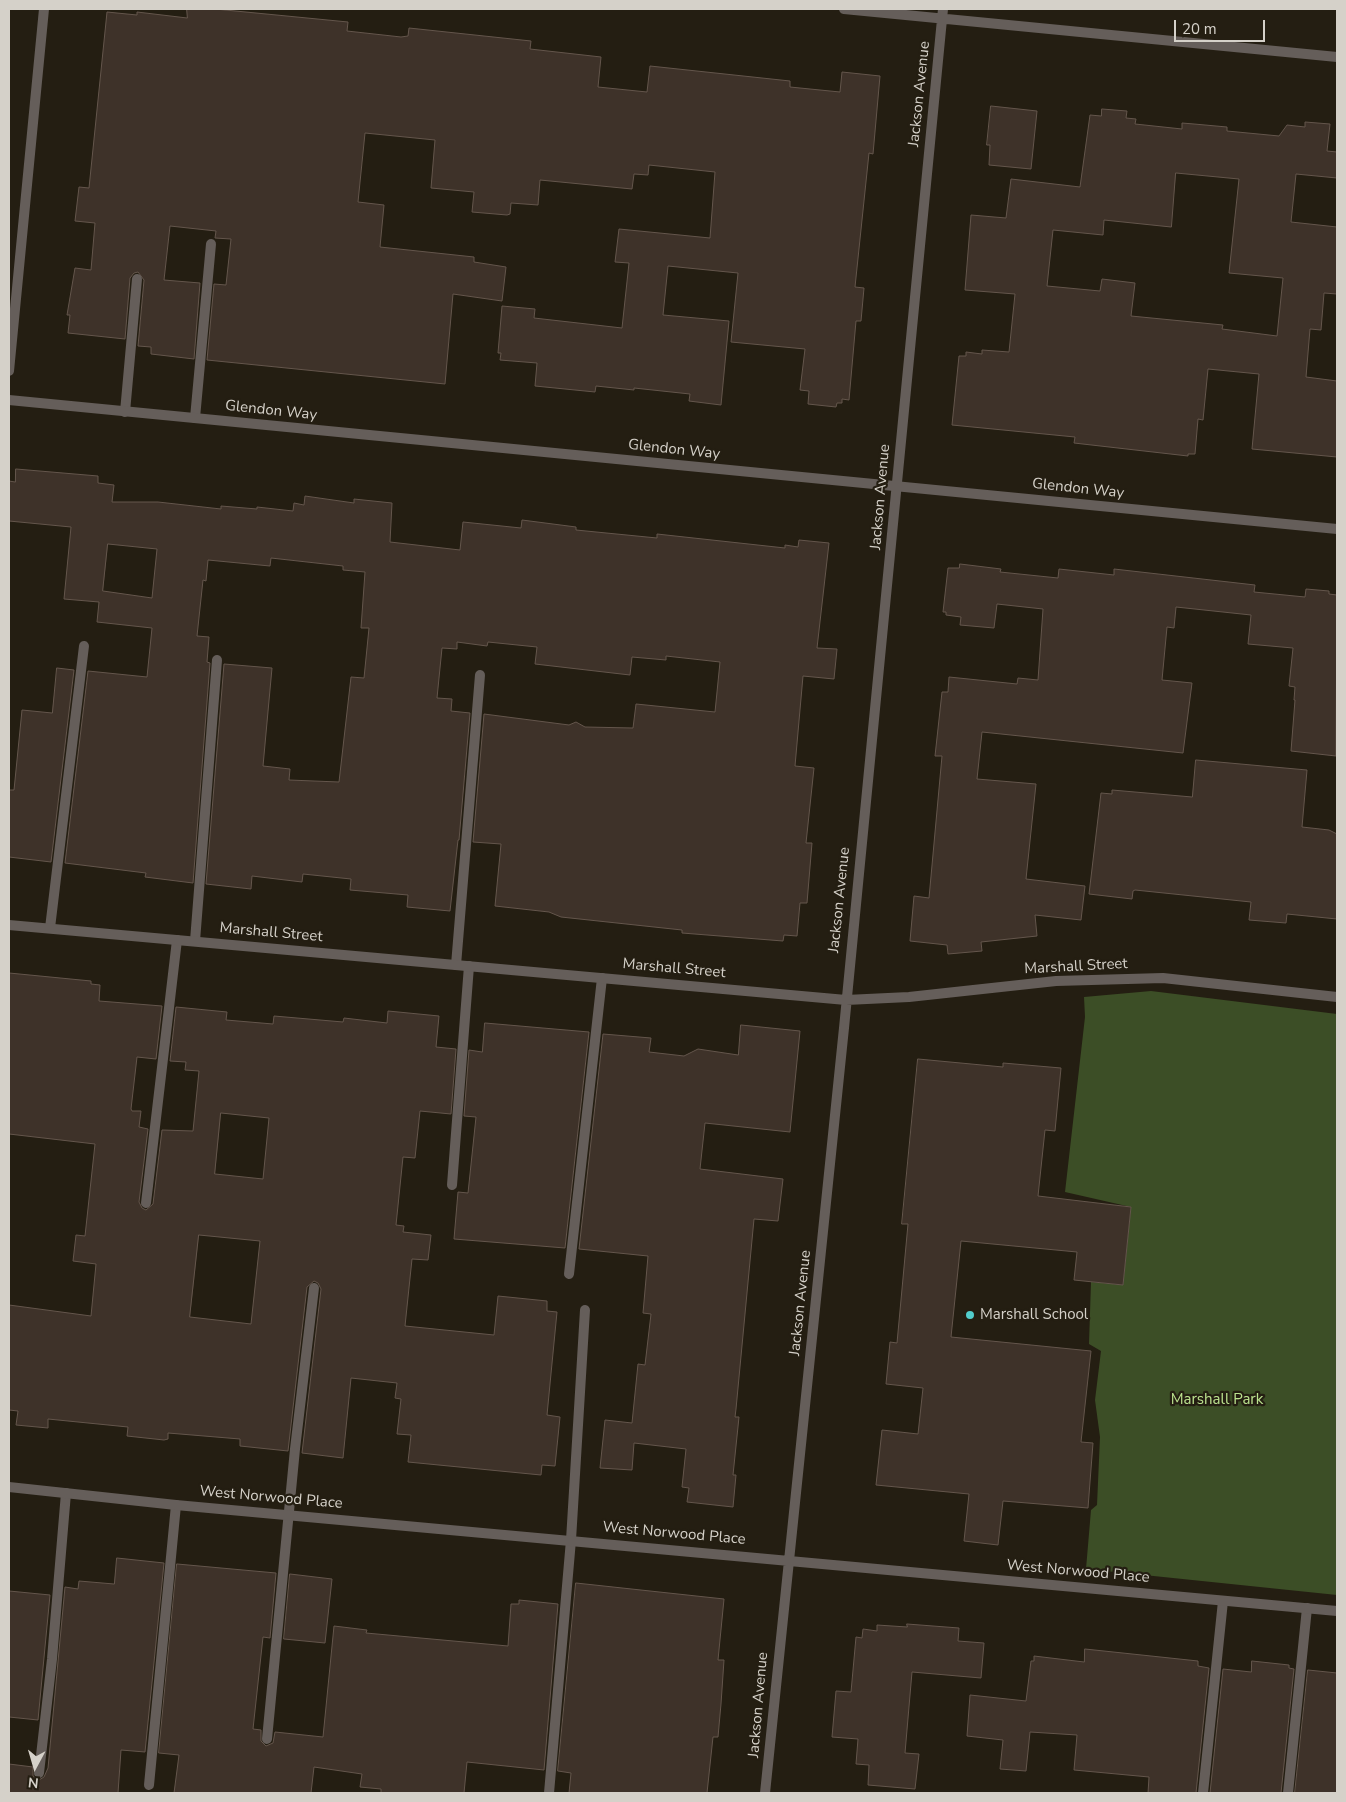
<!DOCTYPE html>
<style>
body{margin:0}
#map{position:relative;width:1346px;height:1802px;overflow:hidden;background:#241e12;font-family:"Nunito Sans",sans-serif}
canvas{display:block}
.frame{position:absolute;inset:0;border:10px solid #d5d1c9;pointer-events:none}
.north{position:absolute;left:10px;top:1742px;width:50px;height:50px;-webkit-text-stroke:4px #241e12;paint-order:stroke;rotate:186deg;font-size:14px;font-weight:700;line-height:20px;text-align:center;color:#d5d1c9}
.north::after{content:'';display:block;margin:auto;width:18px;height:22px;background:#d5d1c9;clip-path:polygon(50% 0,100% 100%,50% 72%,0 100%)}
.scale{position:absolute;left:1174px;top:20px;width:91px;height:22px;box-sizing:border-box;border:2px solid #d5d1c9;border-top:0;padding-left:6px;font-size:15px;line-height:18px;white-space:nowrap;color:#d5d1c9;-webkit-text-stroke:4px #241e12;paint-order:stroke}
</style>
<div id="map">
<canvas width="1346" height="1802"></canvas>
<div class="frame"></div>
<div class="north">N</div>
<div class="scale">20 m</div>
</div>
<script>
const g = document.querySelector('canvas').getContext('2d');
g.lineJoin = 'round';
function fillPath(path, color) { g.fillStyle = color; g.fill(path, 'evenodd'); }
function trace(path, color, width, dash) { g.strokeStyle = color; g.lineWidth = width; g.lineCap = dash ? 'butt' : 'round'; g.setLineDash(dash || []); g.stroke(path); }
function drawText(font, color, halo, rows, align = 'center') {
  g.font = font + ' "Nunito Sans",sans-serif'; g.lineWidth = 4.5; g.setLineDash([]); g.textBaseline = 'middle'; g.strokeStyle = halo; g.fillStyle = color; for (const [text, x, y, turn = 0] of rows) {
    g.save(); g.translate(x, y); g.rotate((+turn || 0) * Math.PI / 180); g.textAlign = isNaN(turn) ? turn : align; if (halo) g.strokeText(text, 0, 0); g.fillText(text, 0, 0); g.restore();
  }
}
const green = new Path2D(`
 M1151 991 1337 1014V1595L1086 1569 1091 1510 1097 1505 1100 1437 1095 1400 1101 1351 1089 1344 1091 1282 1123 1285 1131 1207 1065 1192 1085 1017 1084 997Z`);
const building = new Path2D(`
 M187 9H215L348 22 347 31 401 37 408 36 409 28 531 41 530 49 601 57 598 87 647 92 650 66 790 81V87L840 92 842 72 880 76 873 154 869 153 855 287 864 288 861 321H856L849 400 842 399V403H837L836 407 808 404 809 391 800 390 805 349 731 342 738 273 668 266 663 315 729 321 721 405 689 401 690 394 634 388V390L596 386 595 392 535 386 537 363 500 360 501 353H498L502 306 535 309 534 318 622 328 629 263 615 262 619 229 710 238 715 172 649 165 648 175 634 174 632 189 540 180 538 205 511 203 510 214 507 215 472 212 474 192 431 188 435 140 365 133 358 202 384 205 380 247 474 257V262L506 267 502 301 453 294 445 384 207 360 214 284 226 285 231 239 215 238 216 231 170 226 164 280 200 283 194 359 151 354V347L138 346 144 280 138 272 134 273 130 278 125 339 68 333 70 315H67L75 268 91 270 95 223 75 221 79 187 89 188 107 12 137 15V12L187 18Z
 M991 106 1037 111 1031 169 989 165 990 145H987Z
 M1102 109 1127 111 1126 118 1136 119 1135 124 1182 129V123L1194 124 1227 127V131L1279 136 1287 125 1305 127V122L1330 124 1327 151 1337 152V178L1296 174 1291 222 1337 227V294L1324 293 1321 330 1310 329 1306 377 1337 381V457L1252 449 1259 374 1208 369 1203 420 1198 419 1195 454H1188V456L1074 443 1075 437 952 425 959 356H966V352L982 354V350L1009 352 1015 294 965 290 971 215 1006 218 1011 179 1080 187 1090 115 1101 116ZM1176 173 1239 179 1229 273 1283 278 1277 336 1222 329 1223 325 1131 316 1135 283 1102 279 1100 291 1047 286 1053 230 1103 235 1104 220 1171 227Z
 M16 469 98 476V483L114 485 112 502H158L221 509V506L257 509V507L293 511 294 503 304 505 305 496 354 503V499L392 503 390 542 460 550 463 522 521 528 522 520 576 527V530L657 538V534L785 548V545L798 547 799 540 829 543 817 648 837 649 834 679 803 676 795 766 814 768 806 843H812L807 903H800L797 936 784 935 783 941 682 933V930L561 917 549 912 495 906 501 844 473 842 484 714 569 725 576 722 585 727 633 728 636 704 715 712 720 662 666 656V660L632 657 630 675 535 664 537 647 488 642 487 646 457 642V649L442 648 437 698 452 699 451 711 470 713 459 840H458L450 911 407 907 408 895 350 890 351 879 303 874 302 882 252 876 251 889 206 884 224 664 272 668 263 766 290 769 289 780 339 782 351 677 364 678 369 628H361L365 572 343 570V566L271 558 270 566 208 560 206 581 203 580 197 636 209 637 207 662 210 663 193 883 145 877 146 873 65 863 88 671 147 677 152 628 97 622 99 602 64 599 71 527 9 521V481L15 482ZM108 544 157 549 152 598 103 591Z
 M960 564 1001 569 1000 572 1058 578 1059 569 1114 575V569L1255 585 1254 592 1305 597 1306 589 1329 591V594L1337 595 1336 756 1291 751 1295 700H1294L1295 687 1289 686 1293 648 1248 644 1251 615 1176 607 1174 628 1167 627 1162 680 1192 683 1183 753 982 732 977 779 1036 784 1026 879 1085 886 1081 920 1035 915 1037 936 981 942 982 951 948 954 947 945 910 941 914 896 929 898 942 756H935L942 692H948L949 677 1017 684 1018 678 1038 680 1043 609 997 604 994 628 960 625 961 617 946 615V612H943L948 568H959Z
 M57 668 74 670 51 862 9 857V790H14L22 710 52 713Z
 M1196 760 1307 770 1302 827 1329 830 1337 834V919L1287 914 1286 923 1249 920 1251 902 1135 890 1133 891 1132 899 1089 894 1101 793 1112 794V790L1192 797Z
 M9 973 91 981V984L100 985 99 1001 162 1006 156 1059 137 1057 131 1109 132 1111H141L139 1127 148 1129 139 1202 142 1208 146 1210 153 1204 162 1130 193 1131 199 1071 185 1070 186 1062 170 1061 176 1007 227 1012 226 1020 273 1024 274 1016 343 1022 344 1018 387 1023 388 1011 439 1016 436 1047 456 1049 451 1114 420 1111 415 1158 403 1157 396 1225 404 1226 403 1232 431 1235 428 1260 412 1259 405 1326 494 1335 498 1296 547 1301V1311L557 1312 547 1415 560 1417 555 1466 542 1465 541 1475 408 1462 411 1435 397 1434 401 1399 395 1398 397 1383 351 1378 343 1458 302 1453 321 1289 318 1283 314 1281 307 1287 288 1451 240 1446V1439L168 1433V1439L164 1440 127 1436 128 1427 48 1419V1428L16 1425 18 1411 9 1410V1305L91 1316 96 1264 73 1261 76 1235 85 1236 95 1144 9 1134ZM221 1113 269 1118 263 1179 215 1174ZM199 1235 260 1241 251 1324 190 1317Z
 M485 1023 589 1032 565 1248 454 1239 458 1192 468 1193 476 1117 464 1116 469 1050 482 1052Z
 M741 1025 800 1031 790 1132 705 1123 700 1169 783 1179 778 1221 754 1219 736 1409 735 1417H739L733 1475H736L733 1507 687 1502 689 1488 682 1487 686 1449 634 1443 632 1470 600 1468 605 1420 632 1423 638 1364 645 1365 651 1314 643 1313 648 1256 579 1249 603 1034 651 1038 649 1052 684 1056 698 1049 738 1055Z
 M918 1059 1003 1067V1063L1061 1068 1055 1131 1045 1130 1038 1196 1131 1207 1123 1285 1074 1280 1077 1252 961 1241 951 1337 1091 1351 1081 1442 1093 1443 1088 1508 1003 1501 998 1545 964 1541 969 1494 876 1485 882 1430 918 1434 923 1388 886 1384 890 1342 897 1343 908 1224H902Z
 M117 1558 164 1563 145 1752 121 1750 118 1793H9V1764L33 1767V1776L39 1780 44 1777 48 1768 65 1587 78 1589 79 1581 114 1584Z
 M177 1564 276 1573 270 1638 263 1637 253 1729 261 1730V1741L266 1746 273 1743 275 1732 323 1737 334 1626 367 1630 366 1633 508 1646 511 1604H519V1600L558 1604 544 1770 467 1762 464 1793H381V1789L360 1787 362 1774 314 1767 311 1793H174L179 1755 159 1753Z
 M290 1574 332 1579 325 1643 284 1639Z
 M576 1583 724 1599 718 1660H724L721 1704 718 1737H713L707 1793H569L571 1773 558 1771Z
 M9 1591 50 1595 38 1720 9 1717Z
 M907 1624 959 1628 958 1641 984 1643 981 1678 912 1672 905 1753 919 1754 915 1789 868 1785 869 1765 856 1764 858 1739 832 1737 836 1691 851 1692 856 1637 862 1638 863 1629 877 1631V1625L907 1627Z
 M1085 1649 1198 1661V1666L1209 1668 1196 1793H1148L1149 1777 1074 1770 1077 1735 1030 1732 1026 1771 1000 1769 1003 1740 967 1736 970 1695 1026 1701 1031 1661H1034V1656L1084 1662Z
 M1252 1661 1289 1665V1668L1294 1669 1281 1793H1210L1223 1669 1251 1672Z
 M1308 1670 1337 1673V1793H1295Z`);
const service = new Path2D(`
 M125 412 137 279
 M195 418 211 244
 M50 928 84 646
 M195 941 217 660
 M456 965 480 675
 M452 1185 469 966
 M146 1203 177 940
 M569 1274 602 978
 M267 1739 295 1449 314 1288
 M39 1773 52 1659 66 1493
 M149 1785 176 1505
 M549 1793 571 1540 585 1310
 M1203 1793 1223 1601
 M1288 1793 1307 1608`);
const minor = new Path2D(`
 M844 9 1337 57
 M9 371 44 9
 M9 400 1337 529
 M9 925 846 1000 909 997 1056 981 1163 978 1337 997
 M9 1487 176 1505 1337 1611
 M765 1793 844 1028 943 9`);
const markers = [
 [970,1315,5,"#52cdcc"]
];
const streetNames = [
 ["Jackson Avenue",920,94,-84],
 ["Glendon Way",271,411,6],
 ["Glendon Way",674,450,6],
 ["Glendon Way",1078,489,6],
 ["Jackson Avenue",881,497,-85],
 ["Jackson Avenue",840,900,-84],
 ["Marshall Street",271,933,5],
 ["Marshall Street",1076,967,-3],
 ["Marshall Street",674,969,5],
 ["Jackson Avenue",801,1303,-84],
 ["West Norwood Place",271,1498,5],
 ["West Norwood Place",674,1534,5],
 ["West Norwood Place",1078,1572,5],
 ["Jackson Avenue",759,1705,-85]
];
const poiNames = [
 ["Marshall School",980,1315]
];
const parkNames = [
 ["Marshall Park",1217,1400]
];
fillPath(green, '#3c4e26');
fillPath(building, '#3e3229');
trace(building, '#64564c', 1);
trace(service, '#655e5a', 10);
trace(minor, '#655e5a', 10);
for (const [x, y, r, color] of markers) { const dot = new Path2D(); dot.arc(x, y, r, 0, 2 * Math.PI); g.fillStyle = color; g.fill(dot); trace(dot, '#241e12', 2); }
drawText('15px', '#d5d1c9', '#241e12', streetNames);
drawText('15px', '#d5d1c9', '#241e12', poiNames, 'left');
drawText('15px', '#bbe18e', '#241e12', parkNames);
</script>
